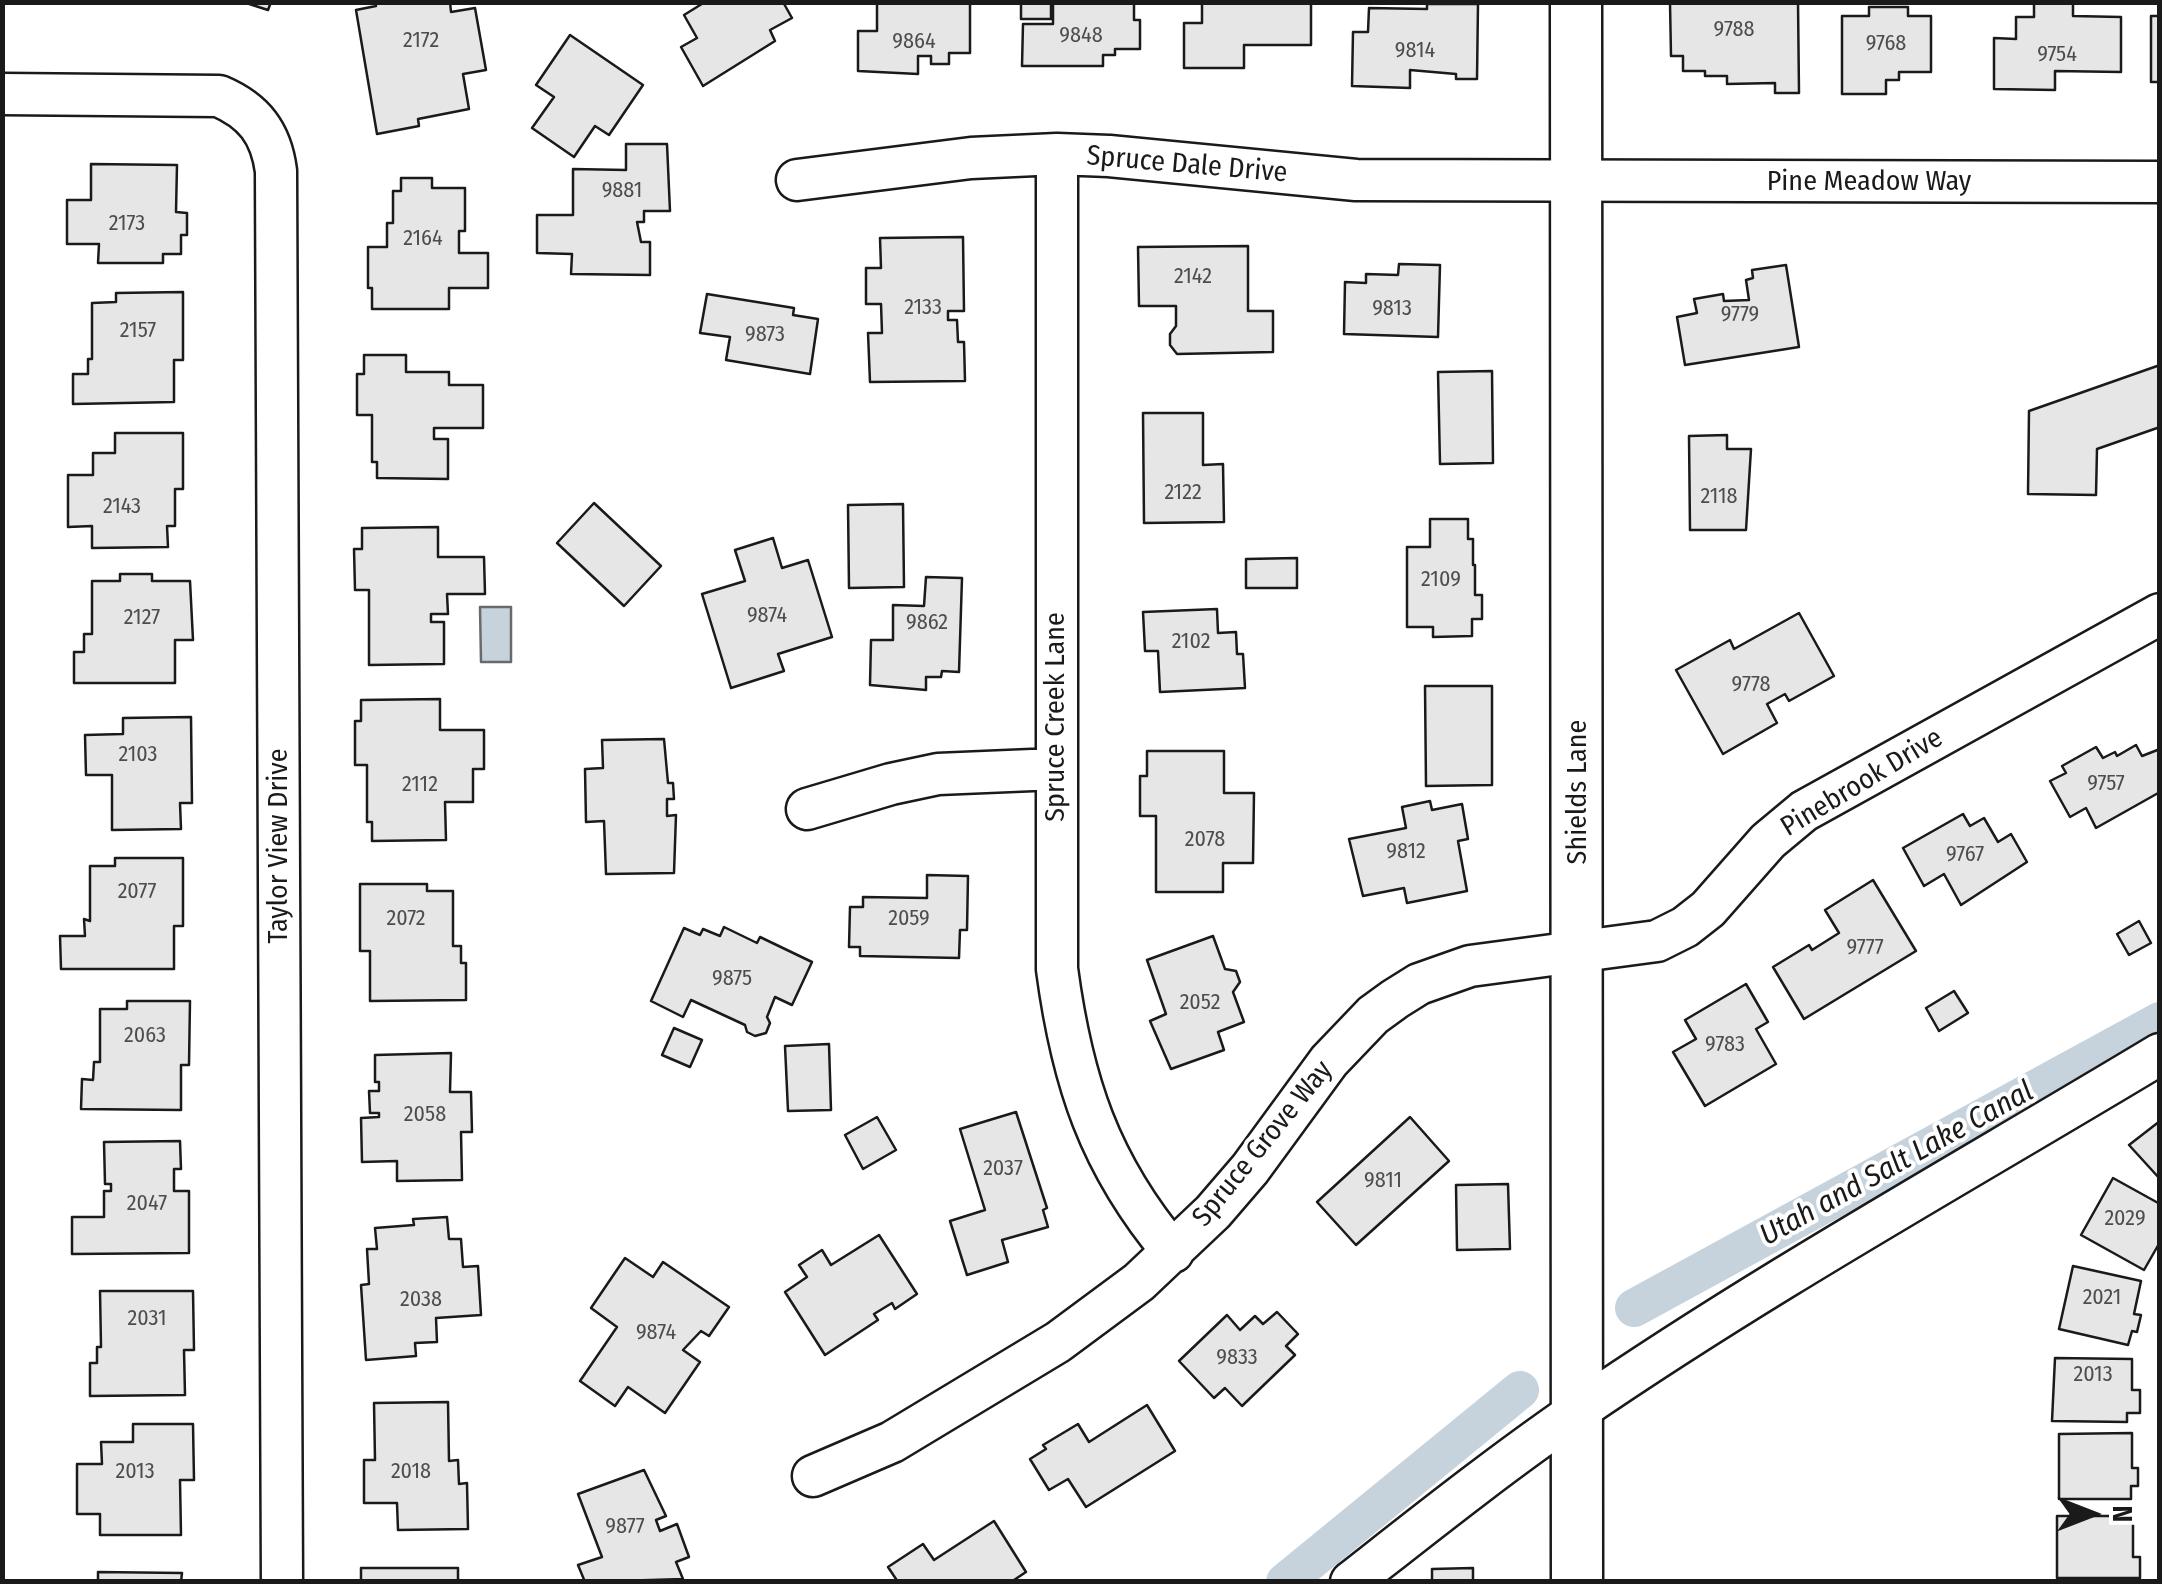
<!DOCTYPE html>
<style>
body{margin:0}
#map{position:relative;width:2162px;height:1584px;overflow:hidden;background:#fff;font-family:"Fira Sans Condensed",sans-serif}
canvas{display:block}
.frame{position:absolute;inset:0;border:5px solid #1a1a1a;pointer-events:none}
.north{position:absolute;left:2042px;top:1464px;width:100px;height:100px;-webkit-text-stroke:8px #fff;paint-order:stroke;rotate:90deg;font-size:28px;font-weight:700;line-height:40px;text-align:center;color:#1a1a1a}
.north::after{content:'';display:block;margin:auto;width:35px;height:45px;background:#1a1a1a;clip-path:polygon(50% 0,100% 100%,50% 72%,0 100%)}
</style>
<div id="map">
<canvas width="2162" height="1584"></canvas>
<div class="frame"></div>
<div class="north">N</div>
</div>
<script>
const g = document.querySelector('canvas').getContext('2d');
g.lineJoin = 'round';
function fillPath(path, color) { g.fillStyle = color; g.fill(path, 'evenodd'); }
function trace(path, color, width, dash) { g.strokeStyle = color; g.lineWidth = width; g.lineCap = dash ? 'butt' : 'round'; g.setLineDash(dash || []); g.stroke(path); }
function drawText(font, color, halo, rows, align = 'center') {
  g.font = font + ' "Fira Sans Condensed",sans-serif'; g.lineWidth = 8; g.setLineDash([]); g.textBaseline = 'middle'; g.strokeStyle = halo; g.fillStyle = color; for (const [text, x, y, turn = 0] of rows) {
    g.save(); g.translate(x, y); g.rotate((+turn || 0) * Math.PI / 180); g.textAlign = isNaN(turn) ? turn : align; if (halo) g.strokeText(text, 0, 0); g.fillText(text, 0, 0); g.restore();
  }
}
const water = new Path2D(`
 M480 607H511V662H481Z`);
const canal = new Path2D(`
 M1634 1308 2160 1021
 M1285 1582 1520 1390`);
const building = new Path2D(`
 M243 2H271L268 10Z
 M375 2H450L451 12 475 8 486 70 463 74 469 109 418 119 419 126 377 134 356 10 376 6Z
 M705 2H783L792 18 770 30 775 41 703 86 681 47 697 38 684 15Z
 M877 2H970V53H949V64H931V56H918V74L858 71V31H877Z
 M1021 2H1051V19H1021Z
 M1053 2H1134V20H1140V49H1115V55H1103V66H1022L1023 24H1053Z
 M1202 2H1311V45H1244V68H1184V23H1202Z
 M1798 2 1799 93H1775V83L1727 84V76H1705V71H1683V56H1671L1670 3Z
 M2034 2H2073V16L2121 17V72L2055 71V90L1994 89V38L2016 39V17H2034Z
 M1427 4H1478L1477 79H1456V74L1410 70V88L1352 86 1353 32H1368L1369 8 1427 9Z
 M1869 7H1908V16H1931V72H1899V80H1886V94H1842V16H1869Z
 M2151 16H2160V82H2151Z
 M570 35 643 85 609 135 595 126 574 157 532 128 554 97 536 85Z
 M626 144H667L670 211H644V222H637L641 242H650V275L571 274 572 254 537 253V215H573V169L626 170Z
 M91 164 177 165 176 212 187 213V235H181V254H163V263H98L99 244H67V200H91Z
 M401 178H432V188H465V231H459V253H488V288H449V309H372V288H368V247H387V223H393V191H401Z
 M963 237 964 311H948V320H957L958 342H964L965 381 870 382 868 333H882L881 304H866V268H881L880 238Z
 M1248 246V311H1273V352L1177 354 1170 345V334L1176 326V306H1139L1138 247Z
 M1399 264 1440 265 1438 337 1344 334 1345 282 1366 283V274L1398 275Z
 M1786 265 1799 347 1685 365 1677 317 1697 313 1694 299 1723 294 1724 301 1749 300 1746 280 1753 278 1752 270Z
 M183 292V360H174V402L73 404V374H88V359H92V303L116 302V293Z
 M707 294 794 308 793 315 818 319 810 374 726 360 730 337 700 333Z
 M364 355H406V372H449V385H483V428H434V439H448V479L377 478V462H372V415H357V374H364Z
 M2160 365V427L2097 449 2096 495 2028 494 2029 411Z
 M1492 371 1493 463 1440 464 1438 372Z
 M1143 413H1203V465L1223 464 1224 522 1144 523Z
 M115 433H183V489H175V526H167L168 547 92 548V526L68 527V475H93V453H115Z
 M1727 435V449H1751L1746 530H1690L1689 436Z
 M594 503 661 566 624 606 557 543Z
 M903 504 904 587 849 588 848 505Z
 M1430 519H1468V539H1473V565H1475V595H1482V619H1472V636L1433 637V627H1407V547H1430Z
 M438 527V557H484L485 594H447L448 614H431V622H444V664L369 665V590H355L354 549H362V528Z
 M773 538 782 568 808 560 832 637 778 654 784 671 731 688 702 594 745 581 735 550Z
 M1297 558V588H1246V559Z
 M120 574H152V581H190L193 640H175V683H74V652H84V634H92V581H120Z
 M926 577 962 578 959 672 942 671 941 677H926V690L870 685 871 640H893V605L924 606Z
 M1217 609 1218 633 1236 632 1237 654H1243L1245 688 1160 692 1158 651H1145L1143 612Z
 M1799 613 1834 676 1789 701 1785 694 1767 704 1777 723 1723 754 1676 670 1730 640 1734 649Z
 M1425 686H1492V785L1426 786Z
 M440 699V730H484V769H473V802H445L446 840 372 841V822H367V765H355V721H361V700Z
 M191 717 192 803H180L181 829 112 830V775H86L85 735 123 734V718Z
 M664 739 668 783H673L674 799H667V816L676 815 674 873 606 874 604 821 586 822 585 769 603 768 602 740Z
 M2136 745 2142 756 2160 749V792L2096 828 2086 808 2070 817 2050 781 2066 773 2062 766 2096 747 2103 758 2115 752 2117 756Z
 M1147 751H1224V793H1254L1253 863H1223V892H1156V816H1140V776H1147Z
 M1430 801 1432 810 1462 804 1468 839 1458 841 1467 891 1407 903 1404 888 1363 896 1349 839 1406 828 1402 807Z
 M1963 814 1970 826 1984 818 1998 842 2011 834 2027 862 1961 905 1944 874 1924 886 1903 848Z
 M115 858H183V926H174V969H61L60 936H85L84 919 90 921V866H115Z
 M927 875 968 876 967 930H960L959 958 860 956V947H849L850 907H863V897L927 898Z
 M1873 880 1916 951 1804 1019 1773 967 1809 945 1812 950 1839 933 1825 910Z
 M360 884H427V891H453V946H461V963H466V1000L370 1001V951H360Z
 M2139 921 2151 943 2129 955 2117 934Z
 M724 927 757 943 760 937 812 962 792 1005 775 997 767 1017 770 1023 766 1033 755 1036 747 1032 745 1025 691 1000 683 1017 651 1001 684 928 700 935 703 929 720 936Z
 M1213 936 1225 969 1236 971 1240 982 1233 992 1244 1022 1218 1032 1224 1050 1171 1069 1150 1021 1166 1014 1147 960Z
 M1746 984 1768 1022 1756 1029 1776 1064 1705 1106 1673 1052 1696 1039 1685 1020Z
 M1954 991 1968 1013 1939 1031 1926 1008Z
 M127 1001H190L189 1065H181V1110L81 1109 82 1079 93 1080 94 1062H100V1009H127Z
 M674 1028 702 1040 690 1067 662 1055Z
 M829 1044 831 1110 788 1111 785 1046Z
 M451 1053 450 1092H471L472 1132H461L462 1180 397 1181V1161L362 1162 361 1118 379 1117V1113H370L369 1091H379V1082H375V1055Z
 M1016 1112 1047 1208 1043 1210 1048 1227 1002 1240 1008 1262 967 1275 950 1221 985 1210 960 1129Z
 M877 1117 896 1150 863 1169 845 1135Z
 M1410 1117 1449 1161 1356 1245 1317 1202Z
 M2160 1121V1179L2129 1145Z
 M180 1141 181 1169H174V1191H189V1253L72 1254V1217H104V1191H111V1184H105L104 1142Z
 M2113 1178 2160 1204V1242L2144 1270 2081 1235Z
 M1508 1184 1510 1249 1457 1250 1456 1185Z
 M447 1217 449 1239H461L463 1267 478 1266 481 1315 436 1318 437 1342 415 1343 416 1356 366 1360 361 1285 369 1284 367 1249H377L375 1228 414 1225 413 1219Z
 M879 1235 917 1294 895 1309 892 1303 874 1314 878 1320 825 1355 785 1292 807 1277 799 1265 822 1250 831 1265Z
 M625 1258 653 1277 663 1262 729 1307 709 1336 701 1331 683 1350 700 1362 665 1413 628 1387 615 1406 580 1381 617 1327 591 1308Z
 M2073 1266 2141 1281 2134 1314 2141 1315 2137 1332 2132 1331 2128 1345 2059 1329Z
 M100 1291H193L194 1350H184L185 1395 90 1396V1363H97V1347H101Z
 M1277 1312 1298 1334 1286 1346 1295 1355 1242 1406 1225 1388 1214 1398 1179 1361 1227 1315 1240 1330 1255 1316 1263 1324Z
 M2055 1358 2132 1359V1390H2140V1413H2127V1422L2052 1421Z
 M448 1402 449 1461 458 1460 459 1484 467 1483 468 1529 398 1530 397 1503H364V1460H375L374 1403Z
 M1147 1405 1175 1451 1086 1507 1068 1479 1049 1490 1030 1459 1046 1449 1043 1445 1078 1424 1089 1442Z
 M133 1424H193L194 1480H180L181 1535H100V1514H77V1464H102L101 1442H133Z
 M2132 1433V1468H2138V1486H2131V1499H2059V1434Z
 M644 1470 666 1516 656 1520 660 1531 677 1524 689 1557 676 1562 683 1579 585 1582 578 1565 602 1557 578 1494Z
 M2057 1516H2133V1557H2140V1578H2057Z
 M994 1521 1026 1572 1011 1582H893L896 1579 888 1567 923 1544 934 1560Z
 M361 1568H458V1582H361Z
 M1473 1568V1582H1432V1569Z
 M98 1572 182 1573 181 1582H98Z`);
const minor = new Path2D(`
 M2 94 219 96C254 111 271 133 276 171L282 1582
 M1057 154V969C1072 1081 1099 1164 1173 1252
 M797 180 971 158 1057 154 1109 156 1356 180 2160 182
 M807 809 891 784 938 774 1056 769
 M813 1476 892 1442 1058 1342 1139 1282 1213 1212 1250 1169 1329 1061 1373 1015 1395 999 1419 984 1470 966 1657 941 1685 927 1708 909 1768 841 1804 811 2160 614
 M1351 1582C1425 1524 1499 1465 1576 1412 1764 1283 1964 1172 2160 1054`);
const major = new Path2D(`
 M1576 2 1577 1582`);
const numberNames = [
 ["9788",1734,30],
 ["9848",1081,36],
 ["2172",421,41],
 ["9864",914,42],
 ["9768",1886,44],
 ["9814",1415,51],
 ["9754",2057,55],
 ["9881",622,191],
 ["2173",127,224],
 ["2164",423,239],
 ["2142",1193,277],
 ["2133",923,308],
 ["9813",1392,309],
 ["9779",1740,315],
 ["2157",138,331],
 ["9873",765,335],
 ["2122",1183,493],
 ["2118",1719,497],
 ["2143",122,507],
 ["2109",1441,580],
 ["9874",767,616],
 ["2127",142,618],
 ["9862",927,623],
 ["2102",1191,642],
 ["9778",1751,685],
 ["2103",138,755],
 ["9757",2106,784],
 ["2112",420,785],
 ["2078",1205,840],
 ["9812",1406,852],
 ["9767",1965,855],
 ["2077",137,892],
 ["2072",406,919],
 ["2059",909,919],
 ["9777",1865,948],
 ["9875",732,979],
 ["2052",1200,1003],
 ["2063",145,1036],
 ["9783",1725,1045],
 ["2058",425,1115],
 ["2037",1003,1169],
 ["9811",1383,1181],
 ["2047",147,1204],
 ["2029",2125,1219],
 ["2021",2102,1298],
 ["2038",421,1300],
 ["2031",147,1319],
 ["9874",656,1333],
 ["9833",1237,1358],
 ["2013",2093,1375],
 ["2013",135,1472],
 ["2018",411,1472],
 ["9877",625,1527]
];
const streetNames = [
 ["Spruce Dale Drive",1187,165,5],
 ["Pine Meadow Way",1869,182],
 ["Spruce Creek Lane",1056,717,-90],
 ["Pinebrook Drive",1862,783,-31],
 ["Shields Lane",1578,792,-90],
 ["Taylor View Drive",279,846,-90],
 ["Spruce Grove Way",1263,1144,-51]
];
const waterNames = [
 ["Utah and Salt Lake Canal",1897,1164,-29]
];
fillPath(water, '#c6d2dc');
trace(water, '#6a6a6a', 2.5);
trace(canal, '#c6d2dc', 38);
fillPath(building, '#e6e6e6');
trace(building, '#1a1a1a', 2.5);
trace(minor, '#1a1a1a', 45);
trace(major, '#1a1a1a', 55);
trace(minor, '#fff', 40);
trace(major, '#fff', 50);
drawText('22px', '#4d4d4d', null, numberNames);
drawText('28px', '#1a1a1a', '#fff', streetNames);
drawText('italic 30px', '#1a1a1a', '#fff', waterNames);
</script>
